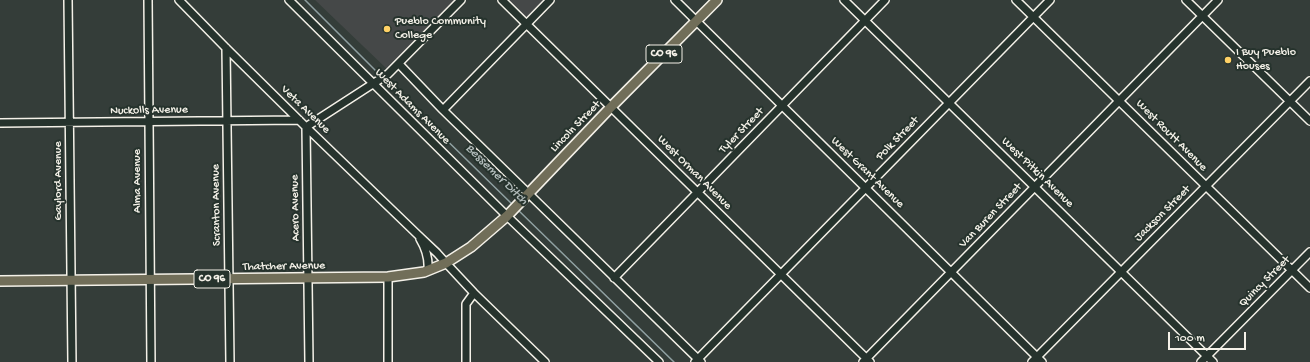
<!DOCTYPE html>
<style>
body{margin:0}
#map{position:relative;width:1310px;height:362px;overflow:hidden;background:#343d39;font-family:"Gochi Hand",sans-serif}
canvas{display:block}
.scale{position:absolute;left:1168px;top:332px;width:78px;height:18px;box-sizing:border-box;border:2px solid #f4f1e8;border-top:0;padding-left:5px;font-size:12px;line-height:14px;white-space:nowrap;color:#f4f1e8;-webkit-text-stroke:3px #26332d;paint-order:stroke}
</style>
<div id="map">
<canvas width="1310" height="362"></canvas>
<div class="scale">100 m</div>
</div>
<script>
const g = document.querySelector('canvas').getContext('2d');
g.lineJoin = 'round';
function fillPath(path, color) { g.fillStyle = color; g.fill(path, 'evenodd'); }
function trace(path, color, width, dash) { g.strokeStyle = color; g.lineWidth = width; g.lineCap = dash ? 'butt' : 'round'; g.setLineDash(dash || []); g.stroke(path); }
function drawText(font, color, halo, rows, align = 'center') {
  g.font = font + ' "Gochi Hand",sans-serif'; g.lineWidth = 4; g.setLineDash([]); g.textBaseline = 'middle'; g.strokeStyle = halo; g.fillStyle = color; for (const [text, x, y, turn = 0] of rows) {
    g.save(); g.translate(x, y); g.rotate((+turn || 0) * Math.PI / 180); g.textAlign = isNaN(turn) ? turn : align; if (halo) g.strokeText(text, 0, 0); g.fillText(text, 0, 0); g.restore();
  }
}
const built = new Path2D(`
 M315 0H457L388 70Z
 M507 0H545L529 16 525 17Z`);
const stream = new Path2D(`
 M305 0 381 76
 M384 79 513 205
 M517 209 674 362`);
const minor = new Path2D(`
 M68 0 72 362
 M148 0 151 362
 M179 0 226 48 306 127 418 235 437 253 446 263 474 293 545 362
 M289 0 507 216 659 362
 M502 0 870 362
 M675 0 1042 362
 M844 0 1213 362
 M1016 0 1310 288
 M1186 0 1310 121
 M226 48 230 362
 M399 64 443 110 701 362
 M443 110 550 0
 M0 123 299 120
 M420 239C426 249 429 258 428 270
 M388 277V362
 M614 278 885 0
 M309 362 306 127 388 74 461 0
 M466 362V304L474 293
 M695 362 1050 0
 M863 362 1218 0
 M1032 362 1310 81
 M1201 362 1310 252`);
const major = new Path2D(`
 M0 281 388 277 424 272 446 263 471 247 507 216 611 107 717 0`);
const markers = [
 [387,29,4,"#ffd166"],
 [1228,60,4,"#ffd166"]
];
const shields = [
 [664,54,36],
 [212,279,36]
];
const shieldNames = [
 ["CO 96",664,54],
 ["CO 96",212,279]
];
const poiNames = [
 ["Pueblo Community",395,22],
 ["College",395,36],
 ["I Buy Pueblo",1236,53],
 ["Houses",1236,67]
];
const streetNames = [
 ["West Adams Avenue",412,107,45],
 ["Veta Avenue",305,110,44],
 ["Nuckolls Avenue",149,111,-1],
 ["Lincoln Street",576,127,-46],
 ["Tyler Street",742,131,-46],
 ["West Routt Avenue",1171,136,45],
 ["Polk Street",898,139,-46],
 ["West Orman Avenue",694,173,45],
 ["West Grant Avenue",867,173,44],
 ["West Pitkin Avenue",1037,173,44],
 ["Gaylord Avenue",59,181,-90],
 ["Alma Avenue",138,181,-90],
 ["Scranton Avenue",217,205,-91],
 ["Acero Avenue",296,208,-91],
 ["Jackson Street",1163,214,-45],
 ["Van Buren Street",991,216,-46],
 ["Thatcher Avenue",284,267,-1],
 ["Quincy Street",1265,282,-45]
];
const waterNames = [
 ["Bessemer Ditch",496,175,44]
];
fillPath(built, '#454848');
trace(stream, '#90a1a2', 1.5);
trace(minor, '#f4f1e8', 10);
trace(major, '#f4f1e8', 12);
trace(minor, '#26332d', 7);
trace(major, '#716e59', 9);
for (const [x, y, r, color] of markers) { const dot = new Path2D(); dot.arc(x, y, r, 0, 2 * Math.PI); g.fillStyle = color; g.fill(dot); trace(dot, '#26332d', 1.5); }
for (const [x, y, w] of shields) { const box = new Path2D(); box.roundRect(x - w / 2, y - 9, w, 18, 3); g.fillStyle = '#26332d'; g.fill(box); trace(box, '#f4f1e8', 1); }
drawText('bold 11px', '#f4f1e8', null, shieldNames);
drawText('12px', '#f4f1e8', '#26332d', poiNames, 'left');
drawText('12px', '#f4f1e8', '#26332d', streetNames);
drawText('italic 13px', '#b1bbba', '#26332d', waterNames);
</script>
